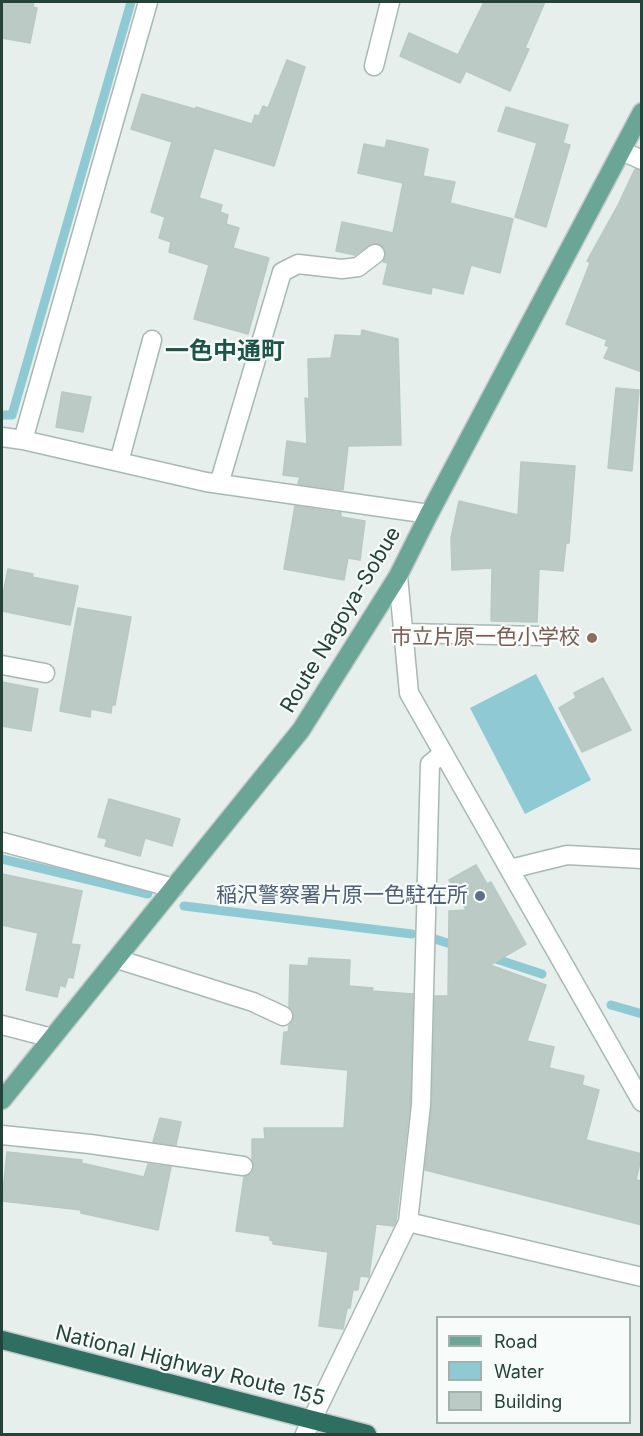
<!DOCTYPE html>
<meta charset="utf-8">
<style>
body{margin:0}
#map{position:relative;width:643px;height:1436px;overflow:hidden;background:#e6efeb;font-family:Inter,sans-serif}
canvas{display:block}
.frame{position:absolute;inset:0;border:3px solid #24423a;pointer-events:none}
.legend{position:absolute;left:436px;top:1316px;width:195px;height:108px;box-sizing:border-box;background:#f7fbf9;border:2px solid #a3b1ad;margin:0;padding:8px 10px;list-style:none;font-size:18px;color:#24423a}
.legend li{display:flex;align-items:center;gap:12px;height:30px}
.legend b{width:30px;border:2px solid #a3b1ad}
</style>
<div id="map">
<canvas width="643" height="1436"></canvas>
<div class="frame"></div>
<ul class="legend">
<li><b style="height:8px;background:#6aa596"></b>Road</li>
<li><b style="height:16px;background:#8ec9d4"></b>Water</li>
<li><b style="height:16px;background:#bbcac4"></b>Building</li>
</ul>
</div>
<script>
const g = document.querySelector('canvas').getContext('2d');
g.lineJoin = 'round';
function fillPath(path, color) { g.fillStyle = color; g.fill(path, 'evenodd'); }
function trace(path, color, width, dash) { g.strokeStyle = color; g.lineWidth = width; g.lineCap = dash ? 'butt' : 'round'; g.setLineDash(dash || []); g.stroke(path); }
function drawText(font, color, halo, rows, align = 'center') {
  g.font = font + ' Inter,"Noto Sans JP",sans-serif'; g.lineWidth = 4.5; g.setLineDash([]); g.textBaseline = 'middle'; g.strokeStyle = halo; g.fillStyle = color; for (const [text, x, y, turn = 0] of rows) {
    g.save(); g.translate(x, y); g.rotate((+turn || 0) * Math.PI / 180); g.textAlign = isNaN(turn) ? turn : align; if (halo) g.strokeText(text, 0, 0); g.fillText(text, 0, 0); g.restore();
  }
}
const water = new Path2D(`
 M536 674 591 780 525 814 470 708Z`);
const stream = new Path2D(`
 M4 415H12L131 2
 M2 859 148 894
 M184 906 412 934
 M435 939 460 947
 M487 956 542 974
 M611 1005 642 1014`);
const building = new Path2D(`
 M2 2H34L33 7 37 8 30 43 2 38Z
 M484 2H545L525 48 529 49 510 91 466 71 460 83 400 56 409 33 458 55Z
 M287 60 305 67 274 166 214 148 199 198 222 205 220 212 228 215 226 224 239 228 233 248 269 258 248 334 194 319 209 265 169 252 171 242 159 238 165 217 151 212 172 142 131 129 142 94 195 109 196 107 252 124 255 115 259 116 263 106 268 108Z
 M506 107 568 125 563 143 570 145 546 227 515 217 537 143 498 131Z
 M387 140 428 149 423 176 455 182 450 203 513 219 500 273 471 265 463 294 432 287 431 294 383 284 388 263 383 262 386 252 380 244 369 245 355 255 336 251 342 222 393 233 403 183 358 173 364 144 385 148Z
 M635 169 642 171V372L604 358 609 347 605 345 607 340 566 324 590 263 587 261 618 205Z
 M362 330 398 339 401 445 348 446 343 490 298 484 300 477 283 475 287 441 307 444 305 398 309 399 308 359 331 358 335 335 361 336Z
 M616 388 639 390 632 471 608 468Z
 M62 392 91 397 83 432 56 427Z
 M521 462 575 466 569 543H566L563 571 539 569 537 622 491 621 492 568 452 570 451 538 459 501 518 515Z
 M295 506 341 513V517L365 521 360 560 348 558 344 580 284 569Z
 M8 569 33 574 32 577 78 586 70 625 2 611V599Z
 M78 608 131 617 115 705H112L111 713 91 709 90 717 60 711Z
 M603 678 631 730 582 752 559 708 576 698 574 693Z
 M2 682 38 689 31 731 2 726Z
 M109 799 180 819 172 846 145 838 140 856 105 846 107 839 98 837Z
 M476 865 487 884 491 882 526 944 490 965 546 985 527 1041 554 1047 549 1068 584 1076 582 1085 599 1090 586 1140 642 1154 636 1180 642 1181V1225L425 1170 432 1105 435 996H448L449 911 466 910 449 880Z
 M2 874 82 891 71 944 80 945 73 978 68 977 65 987 60 985 57 997 26 990 38 933 2 925Z
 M309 958 350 960 349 986 373 988 372 991 413 994 410 1104 396 1221 394 1226 376 1224 369 1276V1277L360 1276 358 1290H353L350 1308H347L343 1329 319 1326 328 1252 273 1244V1241L270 1240V1236L236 1231 244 1177 252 1173 254 1168 252 1160V1139H265L264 1128H344L348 1070 281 1064 284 1032H288L289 1026 293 1021 294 1016 289 1007 290 965 308 966Z
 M160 1118 181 1122 176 1145 153 1142Z
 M7 1152 82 1160 81 1163 144 1177 148 1164 171 1167 158 1230 81 1213V1210L2 1201Z`);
const minor = new Path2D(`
 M374 66 390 2
 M622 151 642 160
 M2 437 23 440 206 482 429 514
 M23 440 148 2
 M119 462 152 340
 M219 484 282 272 298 264 342 269 358 267 375 254
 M398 576 409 693 642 1102
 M403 633 542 636
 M2 665 45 673
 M2 842 174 888
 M510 869 567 855 642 859
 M117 959 253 1002 283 1016
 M2 1025 52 1038
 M2 1135 90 1144 243 1166
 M408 1222 642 1277
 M305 1434 408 1222 421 1105 430 764 443 753`);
const major = new Path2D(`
 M2 1100 301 730 398 576 429 514 642 112`);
const highway = new Path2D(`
 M2 1340 367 1434`);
const markers = [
 [592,638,6,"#8d6e63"],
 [480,896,6,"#5c6f8a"]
];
const streetNames = [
 ["Route Nagoya-Sobue",341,620,-59],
 ["National Highway Route 155",190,1366,14]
];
const educationNames = [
 ["市立片原一色小学校",580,638]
];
const serviceNames = [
 ["稲沢警察署片原一色駐在所",468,896]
];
const quarterNames = [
 ["一色中通町",225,352]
];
fillPath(water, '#8ec9d4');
trace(stream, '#8ec9d4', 9);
fillPath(building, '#bbcac4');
trace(building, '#b8c9c2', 1.5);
trace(minor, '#a8b8b2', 21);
trace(major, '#c2cac8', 21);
trace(highway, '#c2cac8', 21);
trace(minor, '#fff', 18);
trace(major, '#6aa596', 18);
trace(highway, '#2f6f62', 18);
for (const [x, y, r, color] of markers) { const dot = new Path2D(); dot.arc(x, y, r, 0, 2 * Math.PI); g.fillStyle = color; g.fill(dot); trace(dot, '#f7fbf9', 2); }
drawText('21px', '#24423a', '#f7fbf9', streetNames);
drawText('21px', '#785e54', '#f7fbf9', educationNames, 'right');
drawText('21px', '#4e5e75', '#f7fbf9', serviceNames, 'right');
drawText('bold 24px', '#1f5548', '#f7fbf9', quarterNames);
</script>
